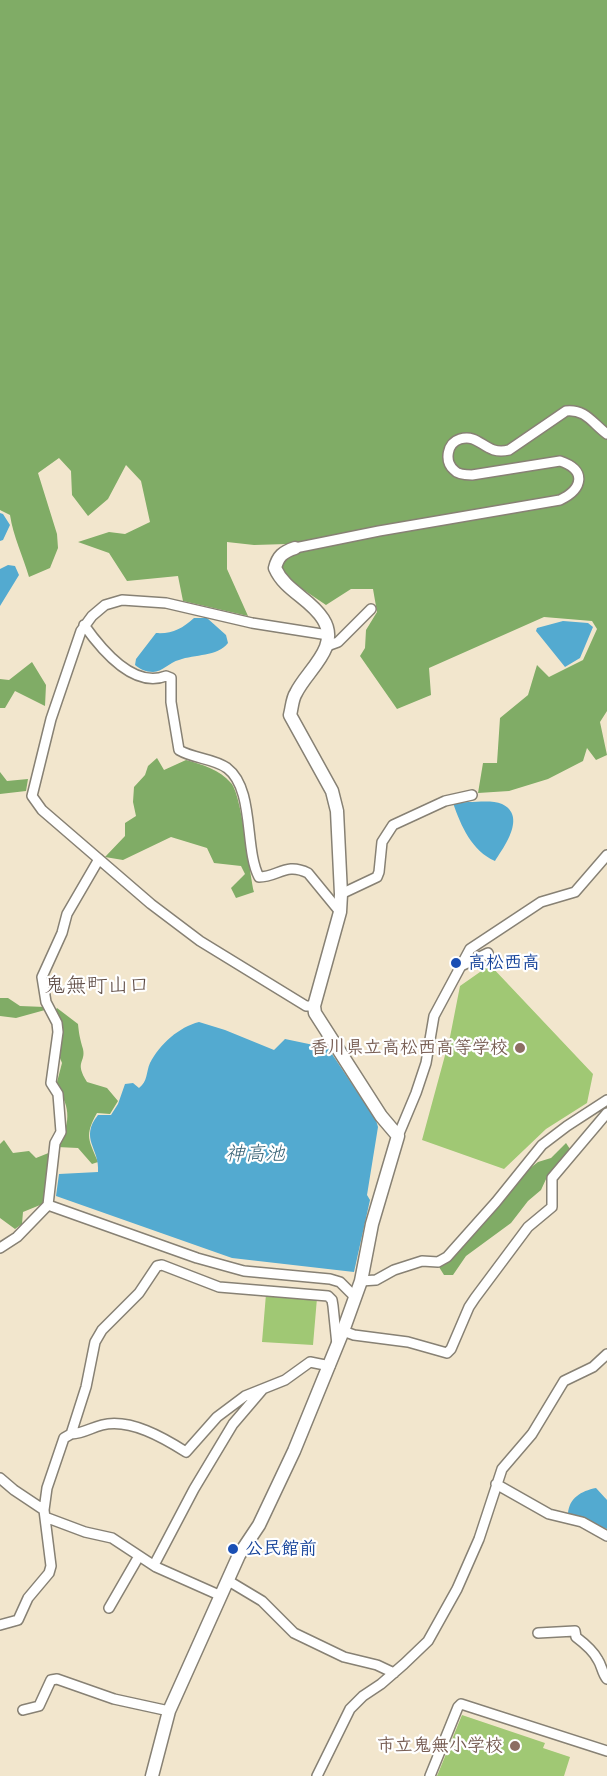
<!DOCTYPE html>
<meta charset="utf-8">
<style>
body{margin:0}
canvas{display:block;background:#f2e6cd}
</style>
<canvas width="607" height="1776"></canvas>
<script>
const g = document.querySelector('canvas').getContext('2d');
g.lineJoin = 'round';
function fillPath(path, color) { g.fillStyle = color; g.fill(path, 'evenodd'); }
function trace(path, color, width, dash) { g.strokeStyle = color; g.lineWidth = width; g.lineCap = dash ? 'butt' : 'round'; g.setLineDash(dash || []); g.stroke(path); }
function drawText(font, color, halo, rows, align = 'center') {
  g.font = font + ' "Comic Neue","Klee One",sans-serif'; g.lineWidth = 4.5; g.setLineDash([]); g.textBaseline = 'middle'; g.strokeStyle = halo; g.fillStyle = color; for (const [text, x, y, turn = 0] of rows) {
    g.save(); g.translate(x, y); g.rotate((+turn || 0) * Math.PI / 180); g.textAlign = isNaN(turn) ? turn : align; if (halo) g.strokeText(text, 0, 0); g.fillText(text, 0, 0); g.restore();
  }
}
const green = new Path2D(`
 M490 965 593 1074 587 1103 546 1129 504 1169 422 1140 450 1037 460 986Z
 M266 1294 317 1298 313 1345 262 1342Z
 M462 1715 545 1743 543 1748 570 1757 564 1776H437Z`);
const forest = new Path2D(`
 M0 0H607V711L600 722 607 755 596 760 587 748 583 761 548 779 509 791 478 793 483 763H497L500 718 528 695 537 665 549 677 583 660 597 629 592 621 544 617 429 668 431 695 397 709 360 656 365 648 366 630 377 612 373 589H351L326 605 289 580 279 566 287 544 254 545 227 542V569L248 616 183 601 178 576 127 581 109 553 78 542 109 532 125 534 150 522 141 481 126 465 108 499 88 516 72 495 71 471 59 458 38 473 57 534 58 548 50 568 29 577C23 556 13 536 10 515L0 510Z
 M32 662 46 685 45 706 15 691 5 708H0V679L9 680Z
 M157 758 164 770 186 760C203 765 219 769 231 783 242 795 249 871 254 892L236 898 231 888 245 874 241 866 214 863 207 848 171 837 123 860 105 857 125 836V823L136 816 133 802 134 787 145 775 148 766Z
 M0 772 7 781 28 779 26 791 0 794Z
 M0 998H8L20 1006 45 1007V1010L16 1018 0 1016Z
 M57 1008 78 1024C79 1034 80 1039 83 1049 86 1063 74 1061 87 1082L107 1088 118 1101 110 1114 97 1113C84 1136 89 1140 98 1162L92 1164 78 1148 57 1147C70 1125 72 1108 56 1086L62 1063 58 1053 54 1012Z
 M4 1140 13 1153 29 1151 36 1158 51 1152 45 1203 23 1212 22 1224 15 1229 0 1218V1144Z
 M566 1143 570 1149 547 1177 541 1190 528 1201 511 1223 466 1256 453 1275H444L439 1267 453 1256 525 1172 538 1162 551 1158Z`);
const water = new Path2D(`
 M0 513 3 514 10 525 3 540 0 541Z
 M8 565 15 566 19 575 0 606V569Z
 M194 618H207L226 635 228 643C217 657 195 654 179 660 170 662 162 672 153 672 145 672 140 669 135 665L136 659 156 633C172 634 182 629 194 618Z
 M563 621 588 623 593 627 580 658 565 667 536 631 537 628Z
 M469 802C478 802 493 800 502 804 527 816 504 847 495 861 472 851 461 826 453 803Z
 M199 1022 225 1030 274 1050 285 1039 328 1048 376 1120 378 1127 367 1195 370 1200 354 1272 232 1258 56 1196 59 1174 98 1172C100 1148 79 1139 98 1115H111L118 1104 125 1084 133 1083 139 1088C148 1081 146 1072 150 1063 160 1044 179 1027 199 1022Z
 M596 1488 607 1500V1529L568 1514C569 1498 581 1491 596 1488Z`);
const minor = new Path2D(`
 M295 548 379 531 560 500C583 489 587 470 560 461L472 475C467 475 458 475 454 470 444 461 447 443 460 439 481 433 484 456 509 450L566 411C586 409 592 423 607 434
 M84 625C101 649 133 689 166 676L171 678V702L179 750C194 759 213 758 227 768 255 789 244 849 259 877 278 877 286 862 308 873L340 912
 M327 646 338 642 371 609
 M341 894 377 877 379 872 382 842 393 825 445 801 472 795
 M461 966 488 953
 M314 1006H306L200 941 151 904 42 810 32 796 51 719 81 631 92 616 105 605 122 600 166 603 252 623 328 635
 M398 1136 416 1093 426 1063 434 1016 470 949 541 902 575 892 607 855
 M48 1205 197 1258 244 1271 330 1279 340 1282 355 1297
 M0 1248 17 1237 48 1205 55 1143 61 1132 58 1094 51 1083 58 1032 57 1023 46 1002 42 977 62 933 67 914 99 859
 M361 1281 376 1280 394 1270 422 1261 438 1262 447 1257 496 1202 542 1145 567 1126 607 1100
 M343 1331 354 1335 408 1342 447 1353 451 1349 469 1307 475 1298 528 1227 552 1207V1178L607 1113
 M71 1434C85 1433 90 1428 102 1425 130 1418 164 1438 186 1452L217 1417 245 1396 285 1380 310 1362 330 1366
 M0 1478 14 1490 44 1510
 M496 1484 549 1514 582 1522 607 1536
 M45 1517 85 1532 112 1538 156 1567 219 1595
 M154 1565 194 1489 233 1424 262 1390
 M227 1580 262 1601 294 1633 344 1657 377 1665 394 1673
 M109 1608 139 1556
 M0 1625 18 1620 28 1598 49 1573 51 1566 44 1510 47 1488 64 1438 71 1434 86 1387 95 1342 102 1330 139 1293 157 1266 162 1265 219 1287 328 1296 332 1300 333 1306 337 1345
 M538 1633 575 1631 576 1637C584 1643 593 1650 598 1660 602 1666 602 1673 607 1679
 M23 1710 39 1706 51 1680 57 1679 114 1699 169 1711
 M317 1776 350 1709 363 1696 381 1684 404 1664 428 1641 457 1589 479 1539 502 1469 532 1434 564 1381 593 1367 607 1354
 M430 1776 458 1707 461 1704 607 1751`);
const tertiary = new Path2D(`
 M152 1776 169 1711 239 1555 259 1525 294 1451 343 1331 361 1281 372 1224 398 1136 381 1116 315 1013 314 1006 340 912 341 894 337 811 332 791 290 715C292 708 292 699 296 693 307 670 341 647 323 619 310 598 285 591 275 568 278 556 283 552 295 548`);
const markers = [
 [456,963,6,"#1a4fb4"],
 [520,1048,6,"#8d6e63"],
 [233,1549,6,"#1a4fb4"],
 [515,1746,6,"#8d6e63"]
];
const transitNames = [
 ["高松西高",468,963],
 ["公民館前",245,1549]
];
const educationNames = [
 ["香川県立高松西高等学校",508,1048],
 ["市立鬼無小学校",503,1746]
];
const waterNames = [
 ["神高池",255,1154]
];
const quarterNames = [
 ["鬼無町山口",97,986]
];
fillPath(green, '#a0c874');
fillPath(forest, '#80ac66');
fillPath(water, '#53aad0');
trace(minor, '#878174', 12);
trace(tertiary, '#878174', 15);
trace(minor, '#fff', 9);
trace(tertiary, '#fff', 12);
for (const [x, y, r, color] of markers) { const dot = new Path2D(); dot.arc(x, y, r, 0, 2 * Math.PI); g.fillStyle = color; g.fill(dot); trace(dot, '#fff', 2); }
drawText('bold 18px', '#164399', '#fff', transitNames, 'left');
drawText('bold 18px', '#785e54', '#fff', educationNames, 'right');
drawText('italic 20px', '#386376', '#fff', waterNames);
drawText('21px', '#5b4841', '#fff', quarterNames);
</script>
